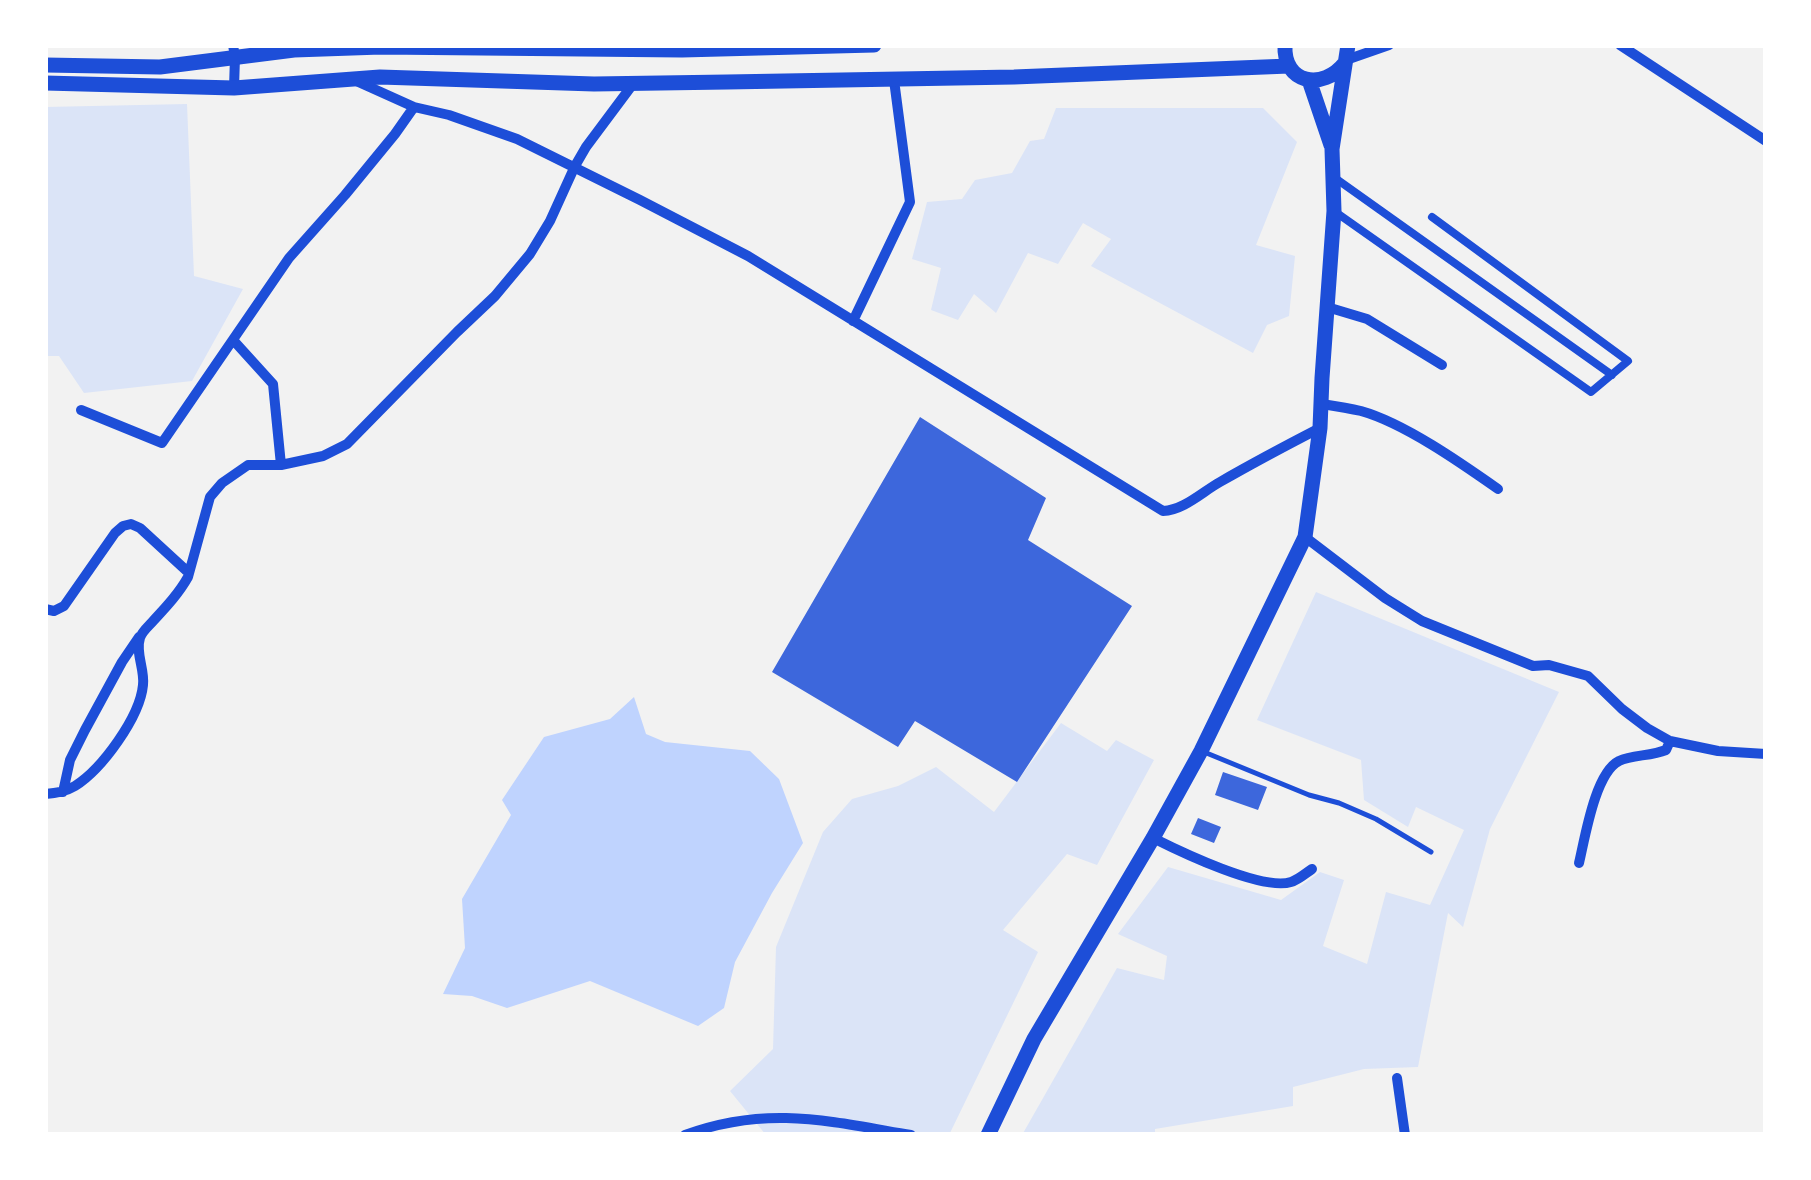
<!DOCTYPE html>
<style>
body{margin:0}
#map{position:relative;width:1811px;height:1180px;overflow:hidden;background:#f2f2f2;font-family:"PT Serif",serif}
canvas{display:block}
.frame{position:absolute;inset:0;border:48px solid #fff;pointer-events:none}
</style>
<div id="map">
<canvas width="1811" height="1180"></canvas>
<div class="frame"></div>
</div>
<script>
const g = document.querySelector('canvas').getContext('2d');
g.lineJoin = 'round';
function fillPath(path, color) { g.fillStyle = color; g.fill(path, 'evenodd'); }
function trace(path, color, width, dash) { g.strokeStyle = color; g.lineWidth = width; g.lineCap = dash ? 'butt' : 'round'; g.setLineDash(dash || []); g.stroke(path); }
const green = new Path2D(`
 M187 104 194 276 243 289 192 381 84 393 59 356H45V107Z
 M1056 108H1263L1297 142 1256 245 1295 256 1289 316 1267 325 1253 353 1091 266 1111 239 1083 223 1058 264 1028 253 996 313 974 294 958 320 931 310 941 268 912 259 927 202 962 199 975 180 1012 173 1030 141 1044 139Z
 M1316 592 1559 692 1490 829 1463 927 1448 913 1418 1067 1364 1069 1293 1087V1106L1155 1129V1135H1022L1117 968 1164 980 1167 956 1118 934 1168 867 1281 900 1320 872 1344 880 1323 946 1367 964 1386 892 1430 905 1464 830 1416 807 1408 827 1364 800 1361 760 1257 720Z
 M1061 723 1107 751 1116 740 1154 760 1097 865 1067 854 1003 930 1038 952 949 1135H766L730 1091 773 1049 776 947 823 832 852 799 898 786 936 767 994 812Z`);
const water = new Path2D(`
 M634 697 646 734 665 742 750 751 779 779 803 843 772 893 735 962 724 1008 698 1026 590 981 507 1008 472 996 443 994 465 948 462 899 511 815 502 800 544 737 610 719Z`);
const building = new Path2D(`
 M920 417 1046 498 1028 540 1132 606 1017 782 915 721 898 747 772 672Z
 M1223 772 1267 787 1258 810 1215 795Z
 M1198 818 1221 827 1214 843 1191 834Z`);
const service = new Path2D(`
 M1204 752 1309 795 1339 803 1376 819 1431 852`);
const pedestrian = new Path2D(`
 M1335 178 1612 375
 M1334 211 1591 392 1628 361 1432 217`);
const minor = new Path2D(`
 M233 45 235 57 234 88
 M1620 45 1766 141
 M1346 60 1389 45
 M354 80 414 107 449 115 517 139 640 200 748 256 1163 511C1184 510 1202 492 1220 482 1253 463 1287 445 1320 428
 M1327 307 1367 319 1442 365
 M853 321 910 202 894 80
 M234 341 273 384 281 465
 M1322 404C1335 406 1348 408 1361 411 1404 423 1461 463 1498 489
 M81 410 162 443 289 258 345 195 395 134 414 107
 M1305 537 1385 598 1422 621 1533 666 1549 665 1588 676 1622 709 1647 728 1670 741 1718 751 1766 754
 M45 609 54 611 64 606 115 533 123 526 131 524 140 528 189 573
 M63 792 70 760 85 730 122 662 139 637
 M45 794C56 793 65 792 75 786 102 769 140 717 143 685 145 670 135 652 140 638 142 631 149 626 154 620 167 606 179 593 188 577L210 497 222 483 248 465H281L323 456 347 444 457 332 495 296 530 254 550 221 575 166 586 147 633 84
 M1153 838C1181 852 1262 891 1291 882 1298 880 1306 873 1312 869
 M1579 863C1585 838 1595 773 1619 761 1632 755 1651 756 1666 750L1670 741
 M1397 1078 1405 1135
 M685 1135C767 1105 828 1121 911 1135`);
const primary = new Path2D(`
 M1285 45C1283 84 1323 91 1345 63
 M45 65 160 67 294 50 381 47 682 50 874 45
 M1309 80 1331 145
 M45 83 234 88 380 77 594 84 727 82 1014 77 1289 66
 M988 1135 1034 1039 1153 838 1201 751 1305 537 1320 428 1322 378 1334 211 1332 149 1348 45`);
fillPath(green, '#dbe4f7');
fillPath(water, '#bfd3fe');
fillPath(building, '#3d67dc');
trace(service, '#1d4ed8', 5);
trace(pedestrian, '#1d4ed8', 8);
trace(minor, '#1d4ed8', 10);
trace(primary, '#1d4ed8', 15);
</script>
